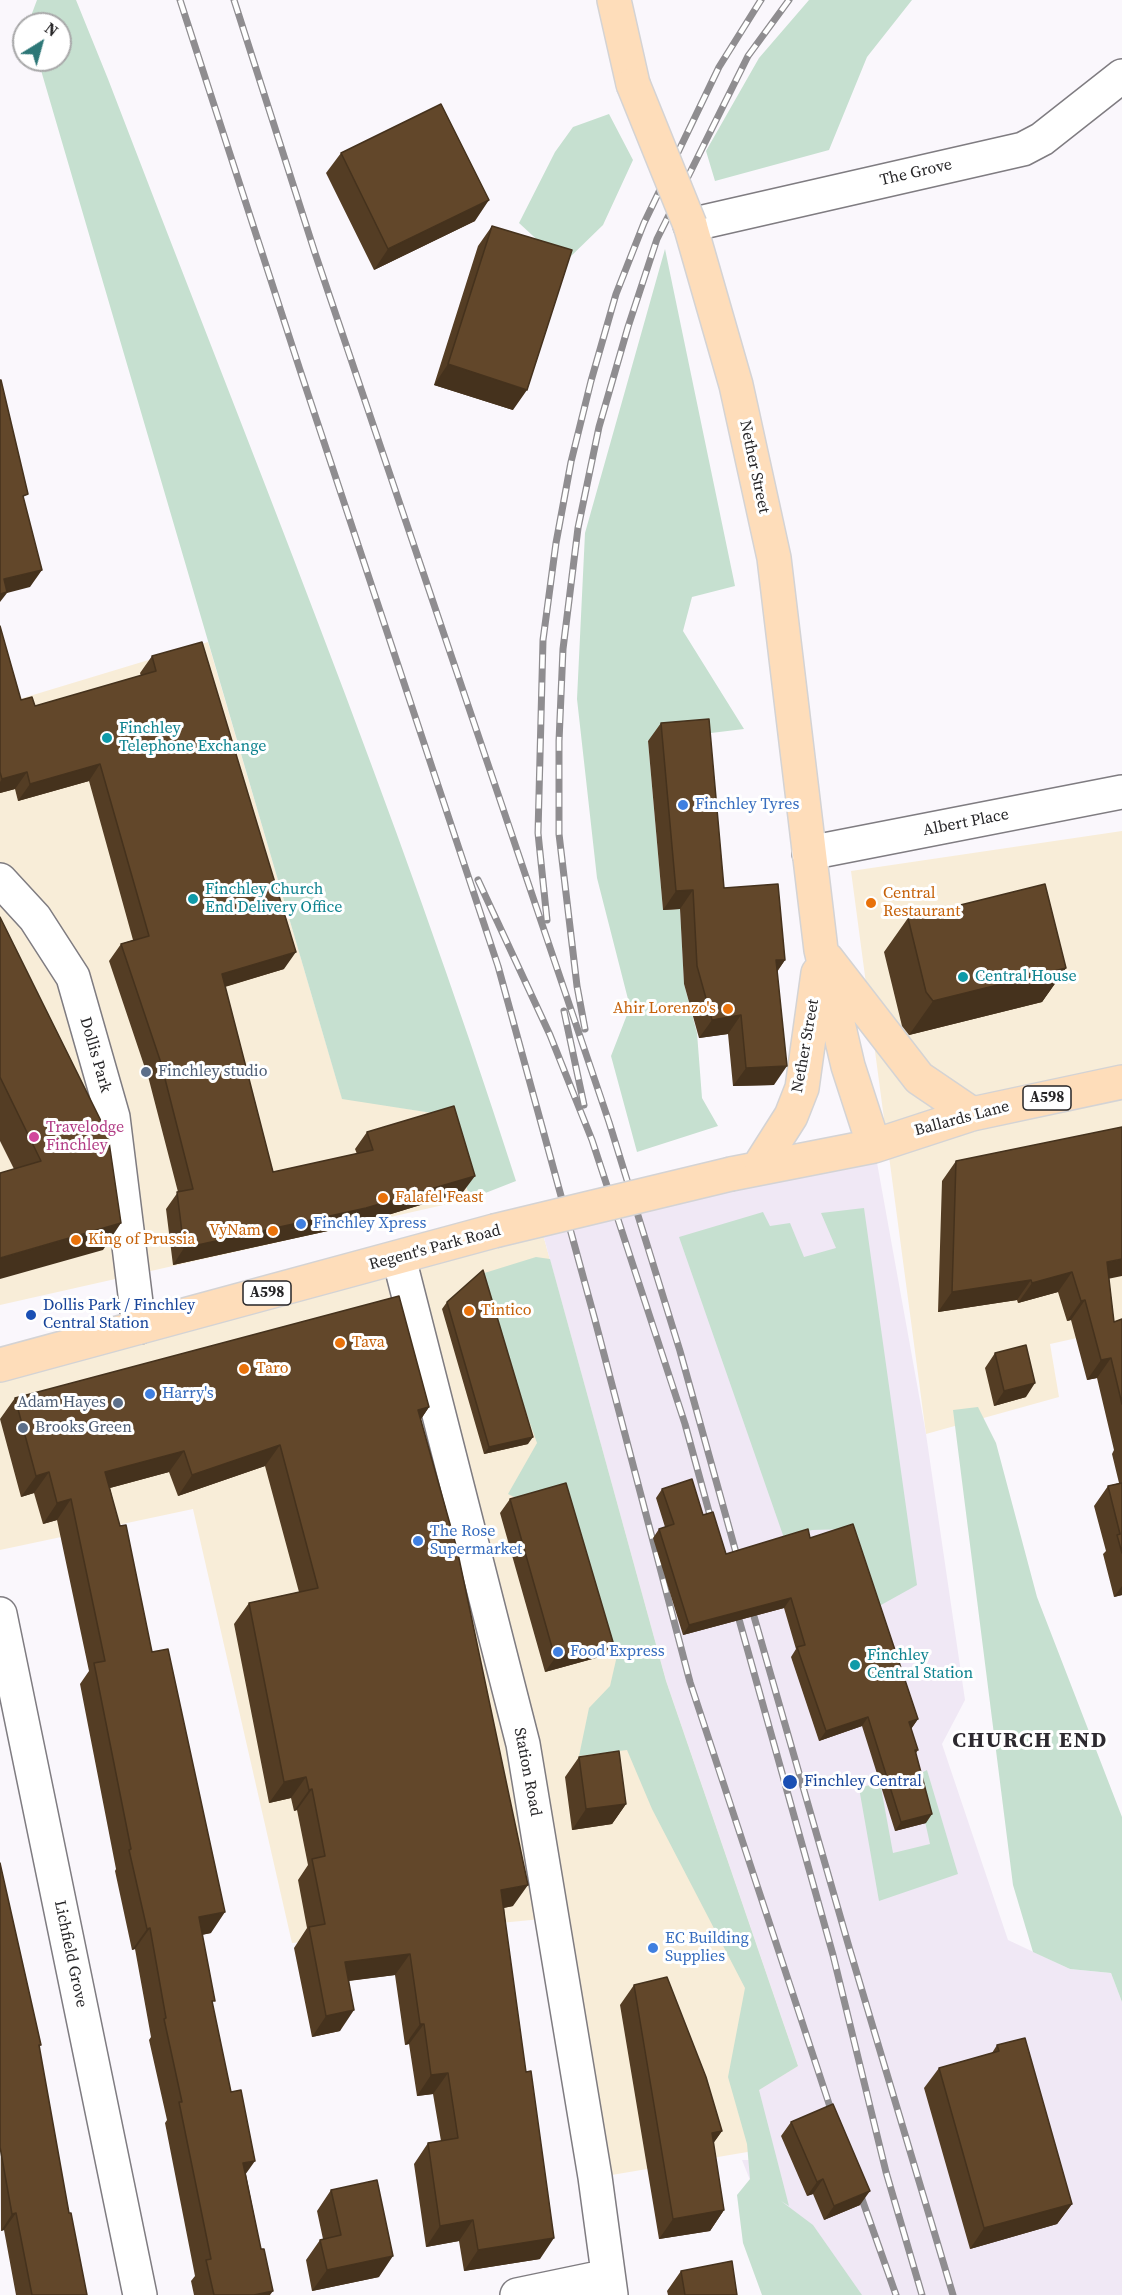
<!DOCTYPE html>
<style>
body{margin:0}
#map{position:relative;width:1122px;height:2295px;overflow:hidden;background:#faf7fc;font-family:"Source Serif 4",serif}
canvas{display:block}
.north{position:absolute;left:12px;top:12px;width:60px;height:60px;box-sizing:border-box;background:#fff;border:2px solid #a8a8a9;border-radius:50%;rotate:37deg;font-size:16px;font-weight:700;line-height:24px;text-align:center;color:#262527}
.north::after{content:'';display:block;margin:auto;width:21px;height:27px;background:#2d7777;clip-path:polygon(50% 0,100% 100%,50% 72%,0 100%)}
</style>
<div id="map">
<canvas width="1122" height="2295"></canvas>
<div class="north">N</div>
</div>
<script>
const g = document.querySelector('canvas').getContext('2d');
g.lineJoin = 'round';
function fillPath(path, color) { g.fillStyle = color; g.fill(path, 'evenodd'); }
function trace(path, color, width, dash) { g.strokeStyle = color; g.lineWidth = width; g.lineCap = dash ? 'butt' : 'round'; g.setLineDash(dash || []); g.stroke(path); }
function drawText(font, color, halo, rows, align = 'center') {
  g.font = font + ' "Source Serif 4",serif'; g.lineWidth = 6; g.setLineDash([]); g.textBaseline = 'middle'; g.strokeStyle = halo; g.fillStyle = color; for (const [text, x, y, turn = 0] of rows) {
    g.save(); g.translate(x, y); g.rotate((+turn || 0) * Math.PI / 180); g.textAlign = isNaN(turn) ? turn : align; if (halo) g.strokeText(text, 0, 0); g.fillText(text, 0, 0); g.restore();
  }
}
const commercial = new Path2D(`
 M208 642 342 1098 445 1115 470 1199 0 1305V705Z
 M1122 831V1328L1050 1344 1059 1397 926 1434 851 871Z
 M539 1220 666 1681 798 2066 771 2148 594 2178 552 1918 292 1943 193 1509 0 1550V1364Z`);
const built = new Path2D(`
 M874 1146 926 1434 965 1700 942 1744 1008 1940 1070 1969 1111 1973 1122 2002V2295H796L742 2160H772L758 2090 798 2066 666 1681 539 1220Z`);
const green = new Path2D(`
 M37 0H76L108 79C248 445 397 808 516 1181L470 1199 445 1115 342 1099 38 60H60V24H28Z
 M809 0H912L867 57 829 150 715 181 706 151 759 58Z
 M609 114 633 160 603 225 566 261 545 247 519 223 555 152 573 127Z
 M665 249 735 586 692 597 683 631 744 729 645 741H648L663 910 680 909 684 984 697 1033 702 1098 718 1126 637 1152 611 1056 630 1007 597 878 577 699 585 533Z
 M864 1208 917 1585 872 1610 850 1529 812 1530 784 1538 679 1237 763 1212 770 1226 790 1223 804 1257 836 1248 821 1213Z
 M536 1257 550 1259 666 1681 798 2066 759 2090 789 2206 781 2201 813 2225 862 2295H762L743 2243 737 2195 750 2179 747 2144 728 2077 745 1988 652 1809 627 1750 579 1756 589 1708 610 1686 616 1660 566 1488 516 1498 508 1494 537 1443 478 1275Z
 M978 1407 996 1443 1037 1597 1122 1817V2002L1111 1973 1070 1969 1033 1952 1013 1885 953 1410Z
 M927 1770 958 1874 879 1901 859 1788 880 1782 893 1853 930 1844 915 1776Z`);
const minor = new Path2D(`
 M690 225 1023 149 1042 139 1122 76
 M809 853 1122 792
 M0 880 35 918 73 977 113 1117 139 1327
 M399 1258 523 1744 595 2177 611 2295
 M0 1614 140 2295
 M517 2295 608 2276`);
const major = new Path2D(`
 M614 0 633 84
 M690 225 736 385 774 558 821 950 848 1066 874 1146
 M827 959 919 1078 972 1114
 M758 1168 791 1116 802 1088 818 973
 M731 1174 874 1146 972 1114 1122 1082
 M0 1365 494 1231`);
const rail = new Path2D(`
 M180 0 300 370 498 966 595 1320 690 1682 835 2122
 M234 0 315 253 609 1122 680 1351 740 1567
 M478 880 550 1035 592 1140 685 1424 714 1530
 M547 920 538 833 543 640 556 543 571 462 591 381 616 294 644 223 719 67 761 0
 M564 1011 584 1105
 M585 1029 577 986 559 834V741L563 649 578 528 599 427 628 327 657 239 748 56 789 0
 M749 1599 849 1947 953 2295
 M735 1605 833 1955 886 2172 922 2295
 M857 2185 896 2295`);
const majorBridge = new Path2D(`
 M633 84 690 225
 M494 1231 731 1174`);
const wall = new Path2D(`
 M341 153 475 221 374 270 326 173Z
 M492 226 513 410 434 385 478 246Z
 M0 626 21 700 35 706 141 676 140 673 152 656 284 969 225 987 273 1172 357 1154 355 1149 367 1132 463 1192 355 1225 173 1265 166 1209 178 1192 149 1080 109 961 121 944 133 940 89 781 18 801 15 789 0 793Z
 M661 723 724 888 785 960 777 972 774 1085 733 1086 728 1034 699 1038 684 984 680 909 663 910 648 741Z
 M0 917 103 1250 14 1169 0 1141Z
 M908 918 1066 968 1042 1002 909 1035 902 1026 884 952Z
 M956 1161 1109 1279 1114 1322 1122 1319V1595L1114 1597 1103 1554 1106 1551 1094 1506 1108 1486 1119 1483 1112 1454 1114 1450 1097 1378 1087 1380 1071 1320 1067 1321 1058 1292 1018 1303 1017 1300 938 1312 942 1181Z
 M447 1302 528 1444 484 1454 442 1309Z
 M995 1353 1026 1397 994 1406 985 1368Z
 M15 1398 429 1407 421 1419 513 1906 504 1908 540 2259 464 2271 459 2241 426 2247 414 2164 428 2143 441 2141 433 2094 417 2096 409 2044 405 2045 395 1975 349 1981 340 2031 312 2037 294 1948 307 1928 298 1880 308 1865 297 1810 294 1811 291 1798 269 1803 234 1624 249 1603 299 1592 265 1466 178 1496 169 1472 110 1488 211 1933 202 1935 212 2004 270 2295H194L191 2281 195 2276 165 2123 167 2120 149 2040 151 2037 135 1949 132 1950 115 1871 116 1869 80 1684 89 1671 57 1520 43 1524 34 1493 21 1497 0 1419Z
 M662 1489 703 1515 726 1554 810 1538 918 1719 911 1729 918 1750 916 1753 926 1823 895 1831 862 1726 819 1741 791 1657 796 1649 784 1608 683 1635 653 1538 659 1529 665 1527 656 1498Z
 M510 1499 603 1656 545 1672 500 1513Z
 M579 1757 626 1804 612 1824 572 1830 565 1777Z
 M0 1863 41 2045 39 2047 69 2213 87 2295H16L4 2230 1 2231Z
 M634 1985 722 2131 713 2143 724 2210 710 2231 659 2239 620 2005Z
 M997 2045 1072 2204 1057 2224 970 2249 924 2088 939 2068 992 2053Z
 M791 2122 860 2205 824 2220 813 2194 807 2196 781 2136Z
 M331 2190 379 2277 312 2291 306 2260 320 2240 323 2239 317 2211Z
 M681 2271 737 2295H668L667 2291Z`);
const shadedWall = new Path2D(`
 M489 200 475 221 374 270 388 249Z
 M448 364 527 390 513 410 434 385Z
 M42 570 30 587 7 593 0 602V586L4 579Z
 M100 764 89 781 18 801 30 784Z
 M27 772 15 789 0 793V782L2 779Z
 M693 890 680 909 663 910 676 891Z
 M296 952 284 969 210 991 222 974Z
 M776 960H785L772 978Z
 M1066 968 1042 1002 909 1035 933 1001Z
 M741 1015 728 1034 699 1038 712 1020Z
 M787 1066 774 1085 733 1086 746 1068Z
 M475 1176 463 1192 355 1225 173 1265 184 1248Z
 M121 1223 103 1250 0 1279V1258Z
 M1122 1259V1276L1093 1282 1107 1262Z
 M1072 1272 1058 1292 1018 1303 1032 1283Z
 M1031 1280 1017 1300 938 1312 952 1292Z
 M1085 1300 1071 1320 1067 1321 1081 1301Z
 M1111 1358 1097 1378 1087 1380 1101 1360Z
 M1035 1383 1026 1397 994 1406 1004 1391Z
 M429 1407 415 1428 418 1410Z
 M533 1437 528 1444 484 1454 489 1447Z
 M280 1445 265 1466 178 1496 192 1475Z
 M184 1451 169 1472 91 1493 105 1472Z
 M49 1472 34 1493 21 1497 36 1476Z
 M71 1499 57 1520 43 1524 57 1503Z
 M1122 1586V1595L1114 1597Z
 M791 1598 784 1608 683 1635 689 1625Z
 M613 1642 603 1656 545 1672 555 1658Z
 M868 1717 862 1726 819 1741 826 1731Z
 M918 1719 911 1729 909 1722Z
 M306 1777 291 1798 269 1803 284 1782Z
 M312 1789 297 1810 294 1811 309 1790Z
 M626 1804 612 1824 572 1830 586 1809Z
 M932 1814 926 1823 895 1831 901 1822Z
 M528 1885 513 1906 487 1911 501 1890Z
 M225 1912 211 1933 184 1938 199 1917Z
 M150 1928 135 1949 132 1950 147 1929Z
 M410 1954 395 1975 330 1983 345 1962Z
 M354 2010 340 2031 312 2037 326 2016Z
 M420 2024H424L409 2044 405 2045Z
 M448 2073 433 2094 417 2096 431 2075Z
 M722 2131 708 2151 712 2133Z
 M255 2161 240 2182 243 2163Z
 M823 2179 813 2194 807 2196 817 2182Z
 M870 2191 860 2205 824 2220 834 2206Z
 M1072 2204 1057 2224 970 2249 984 2228Z
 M724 2210 710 2231 659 2239 673 2219Z
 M16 2213 4 2230 1 2231 12 2214Z
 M473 2220 459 2241 426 2247 440 2226Z
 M554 2238 540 2259 464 2271 478 2250Z
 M393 2256 379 2277 312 2291 327 2270Z
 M273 2291 270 2295H254Z`);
const building = new Path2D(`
 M441 104 489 200 388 249 341 153Z
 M492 226 572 250 527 390 448 364Z
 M0 380H1L28 494 23 496 42 570 4 579 7 592 0 594Z
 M0 626 21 700 32 697 35 706 156 671 152 656 202 642 296 952 222 974 273 1172 373 1150 367 1132 454 1106 475 1176 366 1208 184 1248 177 1192 193 1189 161 1063 121 944 149 936 100 764 30 784 27 772 2 779 0 772Z
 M709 719 724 888 778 884 785 960H776L787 1066 746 1068 741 1015 712 1020 697 966 693 890 676 891 661 723Z
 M1045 884 1066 968 933 1001 926 992 908 918Z
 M0 917 108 1135 121 1223 0 1258V1173L41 1161 0 1077Z
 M1122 1127V1259L1107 1262 1114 1322 1122 1319V1404L1111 1358 1101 1360 1085 1300 1081 1301 1072 1272 1032 1283 1031 1280 952 1292 956 1161Z
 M483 1270 533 1437 489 1447 447 1302Z
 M399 1296 429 1407 418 1410 457 1549 528 1885 501 1890 526 2072 531 2071 554 2238 478 2250 473 2220 440 2226 428 2143 458 2138 448 2073 431 2075 424 2024H420L410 1954 345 1962 354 2010 326 2016 309 1927 325 1924 312 1859 325 1856 312 1789 309 1790 306 1777 284 1782 249 1603 318 1588 280 1445 192 1475 184 1451 105 1472 120 1526 126 1525 152 1652 168 1649 225 1912 199 1917 215 2001H212L231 2092 241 2090 255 2161 243 2163 261 2249H264L273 2291 254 2295H214L206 2260 211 2259 179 2102H182L164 2019 166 2018 150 1928 147 1929 129 1850 131 1849 94 1663 105 1661 71 1499 57 1503 49 1472 36 1476 15 1398Z
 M1026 1345 1035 1383 1004 1391 995 1353Z
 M692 1479 703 1515 713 1512 726 1554 808 1529 810 1538 853 1524 918 1719 909 1722 918 1750H915L932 1814 901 1822 868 1717 826 1731 797 1647 805 1645 791 1598 689 1625 659 1529 674 1524 662 1489Z
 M566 1483 613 1642 555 1658 510 1499Z
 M1122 1483V1553L1117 1535 1120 1534 1108 1486Z
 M619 1751 626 1804 586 1809 579 1757Z
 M0 1863 41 2045H39L69 2213H71L87 2295H32L16 2213 12 2214 0 2147Z
 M667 1977 706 2077 722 2131 712 2133 724 2210 673 2219 634 1985Z
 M1025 2038 1072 2204 984 2228 939 2068 999 2051 997 2045Z
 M833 2104 870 2191 834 2206 823 2179 817 2182 791 2122Z
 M377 2180 393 2256 327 2270 320 2240 341 2235 331 2190Z
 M732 2261 737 2295H685L681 2271Z`);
const markers = [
 [107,738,6,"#0f9aa8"],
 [683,805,6,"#3f7fe0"],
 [193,899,6,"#0f9aa8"],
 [871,903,6,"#e8710a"],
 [963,977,6,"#0f9aa8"],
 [728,1009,6,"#e8710a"],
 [146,1072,6,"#5c6f8a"],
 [34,1137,6,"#d1479c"],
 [383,1198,6,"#e8710a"],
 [301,1224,6,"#3f7fe0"],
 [273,1231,6,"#e8710a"],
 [76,1240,6,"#e8710a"],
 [469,1311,6,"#e8710a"],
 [31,1315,6,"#1a4fb4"],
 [340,1343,6,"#e8710a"],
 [244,1369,6,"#e8710a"],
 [150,1394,6,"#3f7fe0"],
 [118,1403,6,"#5c6f8a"],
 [23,1428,6,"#5c6f8a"],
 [418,1541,6,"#3f7fe0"],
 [558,1652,6,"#3f7fe0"],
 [855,1665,6,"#0f9aa8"],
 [790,1782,8,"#1a4fb4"],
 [653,1948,6,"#3f7fe0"]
];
const shields = [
 [1047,1098,48],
 [267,1293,48]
];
const shieldNames = [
 ["A598",1047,1098],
 ["A598",267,1293]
];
const streetNames = [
 ["The Grove",916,173,-13],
 ["Nether Street",754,467,78],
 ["Albert Place",966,823,-11],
 ["Nether Street",806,1046,-80],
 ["Dollis Park",95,1055,74],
 ["Ballards Lane",962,1119,-15],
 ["Regent's Park Road",435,1248,-15],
 ["Station Road",527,1772,79],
 ["Lichfield Grove",70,1954,78]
];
const cultureNames = [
 ["Finchley",119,729],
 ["Telephone Exchange",119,747],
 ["Finchley Church",205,890],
 ["End Delivery Office",205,908],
 ["Central House",975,977],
 ["Finchley",867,1656],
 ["Central Station",867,1674]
];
const shopNames = [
 ["Finchley Tyres",695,805],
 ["Finchley Xpress",313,1224],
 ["Harry's",162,1394],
 ["The Rose",430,1532],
 ["Supermarket",430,1550],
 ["Food Express",570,1652],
 ["EC Building",665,1939],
 ["Supplies",665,1957]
];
const foodNames = [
 ["Central",883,894],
 ["Restaurant",883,912],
 ["Ahir Lorenzo's",716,1009,"right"],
 ["Falafel Feast",395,1198],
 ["VyNam",261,1231,"right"],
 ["King of Prussia",88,1240],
 ["Tintico",481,1311],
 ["Tava",352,1343],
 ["Taro",256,1369]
];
const serviceNames = [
 ["Finchley studio",158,1072],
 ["Adam Hayes",106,1403,"right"],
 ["Brooks Green",35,1428]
];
const hotelNames = [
 ["Travelodge",46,1128],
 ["Finchley",46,1146]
];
const transitNames = [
 ["Dollis Park / Finchley",43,1306],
 ["Central Station",43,1324],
 ["Finchley Central",804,1782]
];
const districtNames = [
 ["CHURCH END",1030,1741]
];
fillPath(commercial, '#f8edd8');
fillPath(built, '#f0e8f5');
fillPath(green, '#c6e0d0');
trace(minor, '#7f7c81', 36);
trace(major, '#d4d3d4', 36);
trace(minor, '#fff', 33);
trace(major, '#feddba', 33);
trace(rail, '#8f8d90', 7);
trace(rail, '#fff', 4.5, [14]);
trace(majorBridge, '#d4d3d4', 36, []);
trace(majorBridge, '#feddba', 33);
fillPath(wall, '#543d24');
fillPath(shadedWall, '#45321d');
fillPath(building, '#62472a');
trace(building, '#45321d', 1.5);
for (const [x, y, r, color] of markers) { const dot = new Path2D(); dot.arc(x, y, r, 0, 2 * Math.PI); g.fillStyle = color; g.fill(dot); trace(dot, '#fff', 2); }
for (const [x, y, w] of shields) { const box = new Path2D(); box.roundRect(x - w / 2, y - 12, w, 24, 4.5); g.fillStyle = '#fff'; g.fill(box); trace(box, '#262527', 1.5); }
drawText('bold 15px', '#262527', null, shieldNames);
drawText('16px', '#262527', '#fff', streetNames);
drawText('16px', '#0d838f', '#fff', cultureNames, 'left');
drawText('16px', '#366cbe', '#fff', shopNames, 'left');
drawText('16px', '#c56008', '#fff', foodNames, 'left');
drawText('16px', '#4e5e75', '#fff', serviceNames, 'left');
drawText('16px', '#b23c85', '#fff', hotelNames, 'left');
drawText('16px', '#164399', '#fff', transitNames, 'left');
g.letterSpacing = '1.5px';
drawText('bold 22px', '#2d2a2f', '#fff', districtNames);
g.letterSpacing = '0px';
</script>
